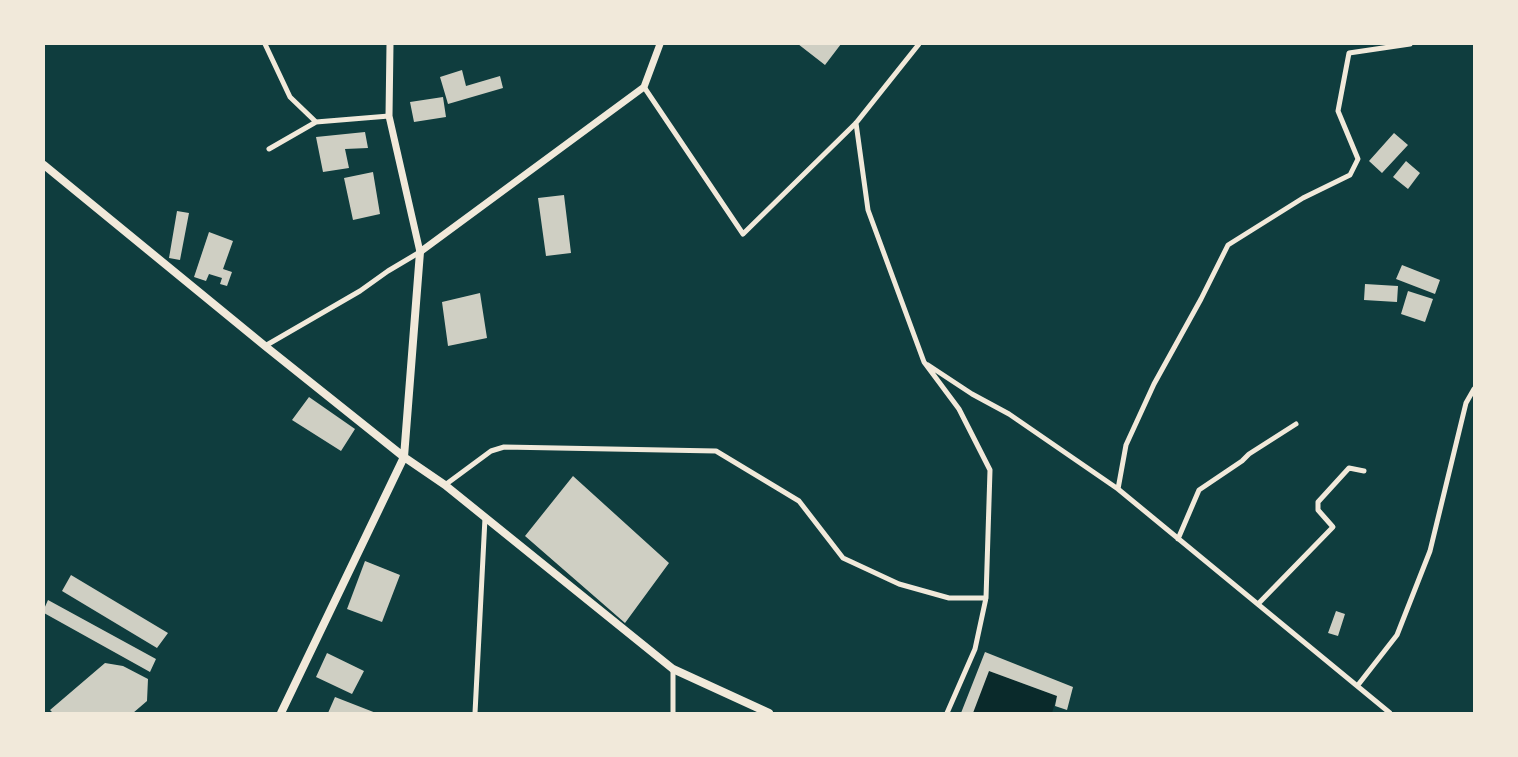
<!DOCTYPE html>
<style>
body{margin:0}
#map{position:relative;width:1518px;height:757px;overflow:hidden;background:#0f3d3e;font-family:"Space Grotesk",sans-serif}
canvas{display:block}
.frame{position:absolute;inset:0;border:45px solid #f1e9da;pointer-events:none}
</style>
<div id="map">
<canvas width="1518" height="757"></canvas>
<div class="frame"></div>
</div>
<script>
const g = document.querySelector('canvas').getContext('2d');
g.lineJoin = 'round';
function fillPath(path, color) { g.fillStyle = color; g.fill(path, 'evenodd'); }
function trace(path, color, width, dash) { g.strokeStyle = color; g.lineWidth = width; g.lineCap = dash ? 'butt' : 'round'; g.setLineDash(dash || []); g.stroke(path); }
const water = new Path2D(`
 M989 671 1057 696 1052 713H972Z`);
const building = new Path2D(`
 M798 44H841L825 65Z
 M462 70 466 86 500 76 503 88 448 104 440 77Z
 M443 97 446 117 414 122 410 102Z
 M365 132 368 148 345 149 349 168 323 172 316 137Z
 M1394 133 1408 145 1382 173 1369 161Z
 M1406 161 1420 173 1408 189 1393 177Z
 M373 172 380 214 353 220 344 178Z
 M564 195 571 253 546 256 538 198Z
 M177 211 189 213 180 260 169 258Z
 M209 232 233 241 223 269 232 272 227 286 220 284 222 278 209 274 206 281 194 277Z
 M1402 265 1440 280 1435 294 1396 279Z
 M1365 284 1398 286 1397 302 1364 300Z
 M1408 291 1433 299 1425 322 1401 314Z
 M480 293 487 338 448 346 442 302Z
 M309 397 355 429 341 451 292 420Z
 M573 476 669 563 625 623 525 536Z
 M365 561 400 575 382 622 347 609Z
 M71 575 168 633 157 648 62 591Z
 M48 600 156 659 150 672 44 613V609Z
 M1336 611 1345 614 1338 636 1328 633Z
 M985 652 1073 687 1067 710 1055 706 1057 696 989 671 973 713H961Z
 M327 653 364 671 352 694 316 677Z
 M105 663 123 666 148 679 147 701 133 713H53L50 710Z
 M335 697 376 713H328Z`);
const minor = new Path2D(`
 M265 44 290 97 316 122 389 116
 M644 87 743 234 856 123 919 44
 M856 123 868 210 924 362 959 409 990 470 986 598 975 649 947 713
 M269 149 316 122
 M265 346 360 291 388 271 420 252
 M928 365 972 394 1009 414 1118 489 1390 713
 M445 485 491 451 504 447 716 451 799 501 843 558 899 584 949 598H986
 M1118 489 1126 445 1154 384 1201 299 1228 245 1303 198 1350 175 1358 159 1338 111 1349 53 1410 44
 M1178 539 1199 490 1242 461 1249 454 1296 424
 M1258 604 1333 527 1318 510V502L1349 468 1364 471
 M673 669V713
 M1358 685 1397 635 1430 551 1466 403 1474 389
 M475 713 485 518`);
const tertiary = new Path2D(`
 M390 44 389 116 420 252 644 87 660 44`);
const secondary = new Path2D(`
 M44 165 265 346 404 457 445 485 673 669 769 713
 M281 713 404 457 420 252`);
fillPath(water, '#0a2a2b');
fillPath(building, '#cfcfc3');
trace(minor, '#f1e9da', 5);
trace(tertiary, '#f1e9da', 7);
trace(secondary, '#f1e9da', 8);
</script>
